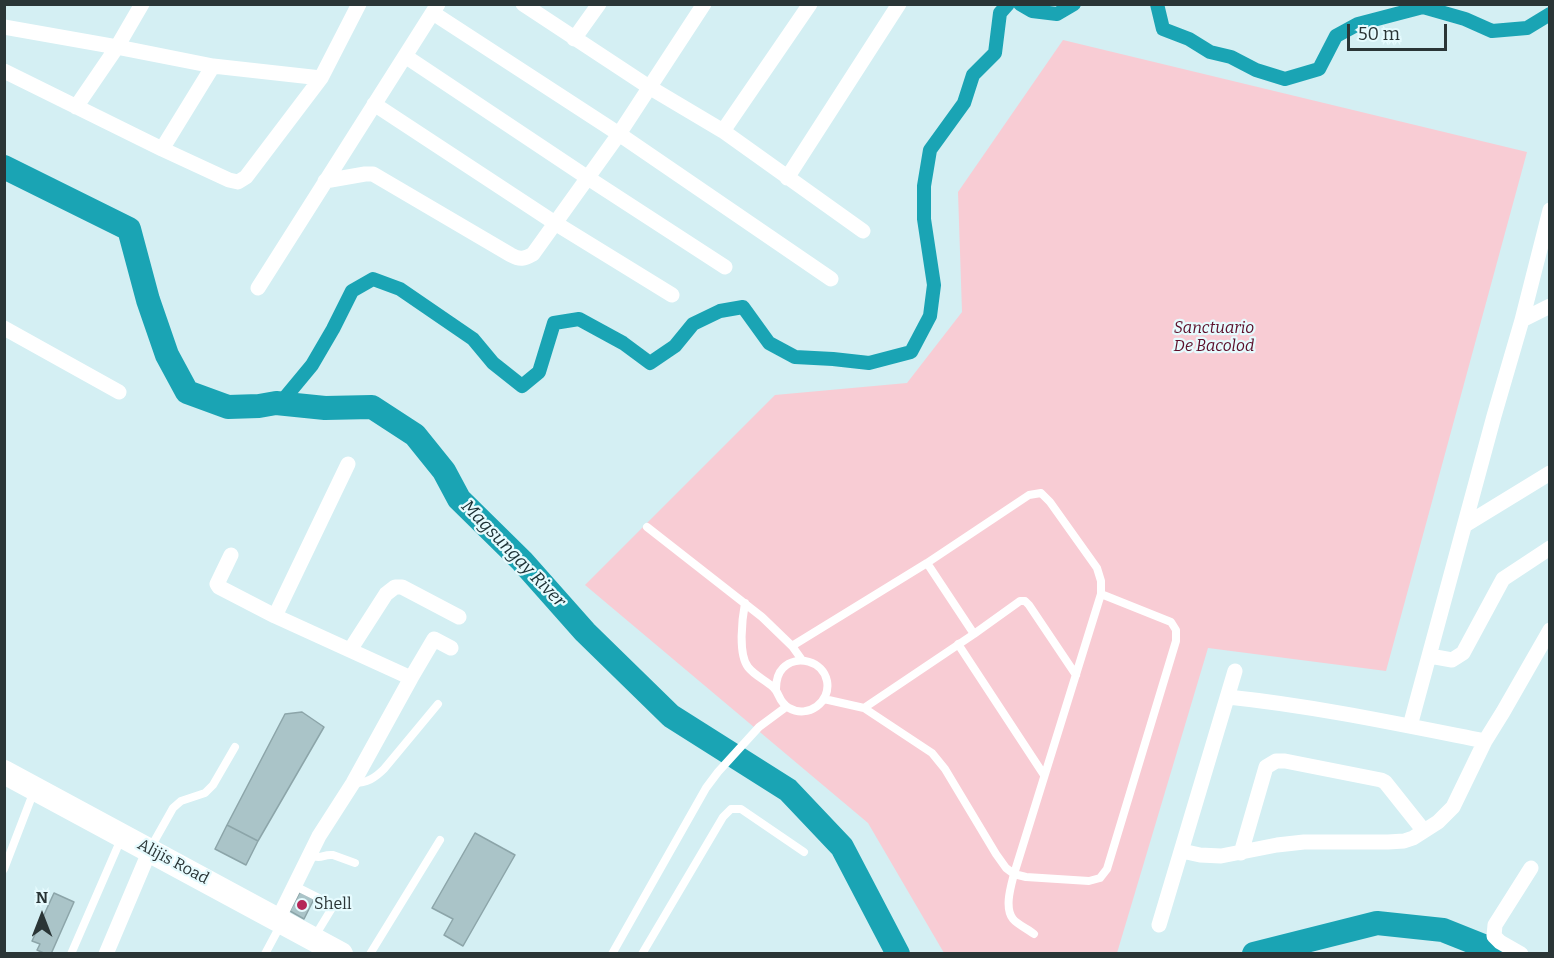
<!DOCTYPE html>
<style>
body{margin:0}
#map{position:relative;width:1554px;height:958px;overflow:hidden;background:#d4eff3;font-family:Bitter,serif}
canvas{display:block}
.frame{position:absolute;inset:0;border:6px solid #2a3536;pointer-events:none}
.north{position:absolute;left:12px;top:886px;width:60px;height:60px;-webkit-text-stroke:4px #e6fbfe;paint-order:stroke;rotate:0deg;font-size:16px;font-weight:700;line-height:24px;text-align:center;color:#2a3536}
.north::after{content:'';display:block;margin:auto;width:21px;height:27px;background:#2a3536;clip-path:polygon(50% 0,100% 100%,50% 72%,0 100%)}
.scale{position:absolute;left:1347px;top:24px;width:100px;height:27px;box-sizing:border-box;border:3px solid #2a3536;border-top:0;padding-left:8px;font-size:18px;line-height:21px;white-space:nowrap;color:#2a3536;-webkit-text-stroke:4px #e6fbfe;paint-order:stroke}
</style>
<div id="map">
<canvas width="1554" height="958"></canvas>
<div class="frame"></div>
<div class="north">N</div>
<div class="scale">50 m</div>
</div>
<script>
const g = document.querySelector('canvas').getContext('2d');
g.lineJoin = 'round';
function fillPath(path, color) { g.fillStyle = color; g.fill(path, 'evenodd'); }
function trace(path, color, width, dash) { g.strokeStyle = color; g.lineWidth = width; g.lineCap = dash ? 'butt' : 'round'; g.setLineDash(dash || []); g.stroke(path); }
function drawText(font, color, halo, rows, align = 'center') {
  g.font = font + ' Bitter,serif'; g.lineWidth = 4.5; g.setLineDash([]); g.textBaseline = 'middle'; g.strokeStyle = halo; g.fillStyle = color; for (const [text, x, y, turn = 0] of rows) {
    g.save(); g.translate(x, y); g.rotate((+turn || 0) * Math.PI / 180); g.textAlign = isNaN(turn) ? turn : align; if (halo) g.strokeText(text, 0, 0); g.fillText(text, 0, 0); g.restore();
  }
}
const green = new Path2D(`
 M1063 40 1527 152 1386 671 1208 648 1117 953H944L868 823 585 585 775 395 907 383 962 312 958 192Z`);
const canal = new Path2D(`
 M1020 4 1032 11 1057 14 1074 4
 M1157 4 1163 29 1189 39 1210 52 1231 57 1256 70 1285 79 1319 69 1336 36 1358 24 1423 7 1465 19 1492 31 1527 28 1550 14
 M276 403 283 400 312 365 333 329 352 291 373 279 400 289 473 339 493 363 522 386 539 372 554 323 579 319 623 343 650 363 675 346 693 324 720 311 743 307 769 343 795 357 833 359 869 363 911 352 930 316 934 285 924 219V186L930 150 964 103 973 75 995 53 1000 13 1008 4`);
const river = new Path2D(`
 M4 167 129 229 148 300 167 355 187 392 228 407 259 406 276 403 325 408 372 407 415 435 444 471 459 499 522 561 585 632 671 716 788 790 842 847 898 954
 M1254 954 1377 923 1443 930 1503 954`);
const building = new Path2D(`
 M302 712 324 727 258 841 227 825 285 714Z
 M227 825 258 841 246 865 215 849Z
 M475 833 515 855 463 946 444 935 453 919 432 908Z
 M300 892 314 899 304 919 290 911Z
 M54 893 74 902 51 954H46L37 950 40 944 32 941Z`);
const lane = new Path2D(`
 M647 527 762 617 792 646 802 660
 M927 563 974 634
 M745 603C742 619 738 654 748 667 754 675 765 680 773 687 780 693 778 702 789 708 808 719 831 702 827 681 823 661 797 654 783 668 777 674 776 681 776 689
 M958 644 1044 775
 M792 646 927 563 1029 495 1041 493 1050 502 1097 568 1101 581V594L1014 874C1011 886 1004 908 1013 919 1018 925 1028 929 1034 934
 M824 699 864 708 932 753 945 769 996 854 1006 868 1014 874 1026 877 1089 881 1100 878 1107 869 1176 641V630L1171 622 1101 594
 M864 708 974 634 1020 601H1025L1029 605 1076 675
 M354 783C367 783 375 778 384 769L438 704
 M151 847 173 808 181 801 205 793 213 785 235 747
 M309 855C324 860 321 854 333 855L355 863
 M4 869 34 791
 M295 886 329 903 332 908 315 936
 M71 954 121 839
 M265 954 280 926
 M370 954 440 840
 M612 954 706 788 718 772 759 727 786 707
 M642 954 723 817 731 809H741L804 852`);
const street = new Path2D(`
 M523 4 649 87 723 131 863 231
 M433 13 619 134 831 279
 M4 27 117 47 213 66 321 78
 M574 39 599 4
 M405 56 588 178 725 267
 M4 71 162 149 229 180 238 182 246 177 321 78 359 4
 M374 104 555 223 672 295
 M76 107 117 47 142 4
 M723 131 810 4
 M162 149 213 66
 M787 178 899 4
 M325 181 365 174H373L511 255C520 260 524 259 533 254L619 134 704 4
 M258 288 438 4
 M1522 320 1550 306
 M4 328 119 392
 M1465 525 1550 473
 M231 555 217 584 219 587 275 616 411 678 353 783 319 836 278 919
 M275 616 348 464
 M350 650 386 594 395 587H402L459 617
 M1430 656 1452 660 1463 653 1503 579 1550 548
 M411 678 434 639 451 648
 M1228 697C1314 706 1399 724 1485 741
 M1410 726 1494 416 1522 320 1550 210
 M1182 851 1200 855 1221 856 1277 845 1304 842H1388L1404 841 1413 838 1438 822 1453 807 1485 741 1503 712 1550 630
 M1241 853 1266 767 1276 761H1285L1381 780 1385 782 1424 831
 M1159 925 1235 671
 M106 954 150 850
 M1521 954 1500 942 1494 936 1495 925 1531 868`);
const primary = new Path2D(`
 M4 772 341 954`);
const markers = [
 [302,905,6,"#b52657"]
];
const parkNames = [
 ["Sanctuario",1214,329],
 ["De Bacolod",1214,347]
];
const streetNames = [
 ["Alijis Road",173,862,28]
];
const poiNames = [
 ["Shell",314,905]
];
const waterNames = [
 ["Magsungay River",513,554,46]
];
fillPath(green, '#f8ccd4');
trace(canal, '#1aa4b4', 14);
trace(river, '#1aa4b4', 24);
fillPath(building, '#aac4c8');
trace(building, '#8ca5a9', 1.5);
trace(lane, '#fff', 8);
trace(street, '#fff', 15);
trace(primary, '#fff', 24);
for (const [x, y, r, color] of markers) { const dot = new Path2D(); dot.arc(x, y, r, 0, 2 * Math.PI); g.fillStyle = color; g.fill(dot); trace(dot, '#e6fbfe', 2); }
drawText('italic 16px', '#5b0d28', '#e6fbfe', parkNames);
drawText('16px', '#2a3536', '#e6fbfe', streetNames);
drawText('16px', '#2a3536', '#e6fbfe', poiNames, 'left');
drawText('italic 18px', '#1b3034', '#e6fbfe', waterNames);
</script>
